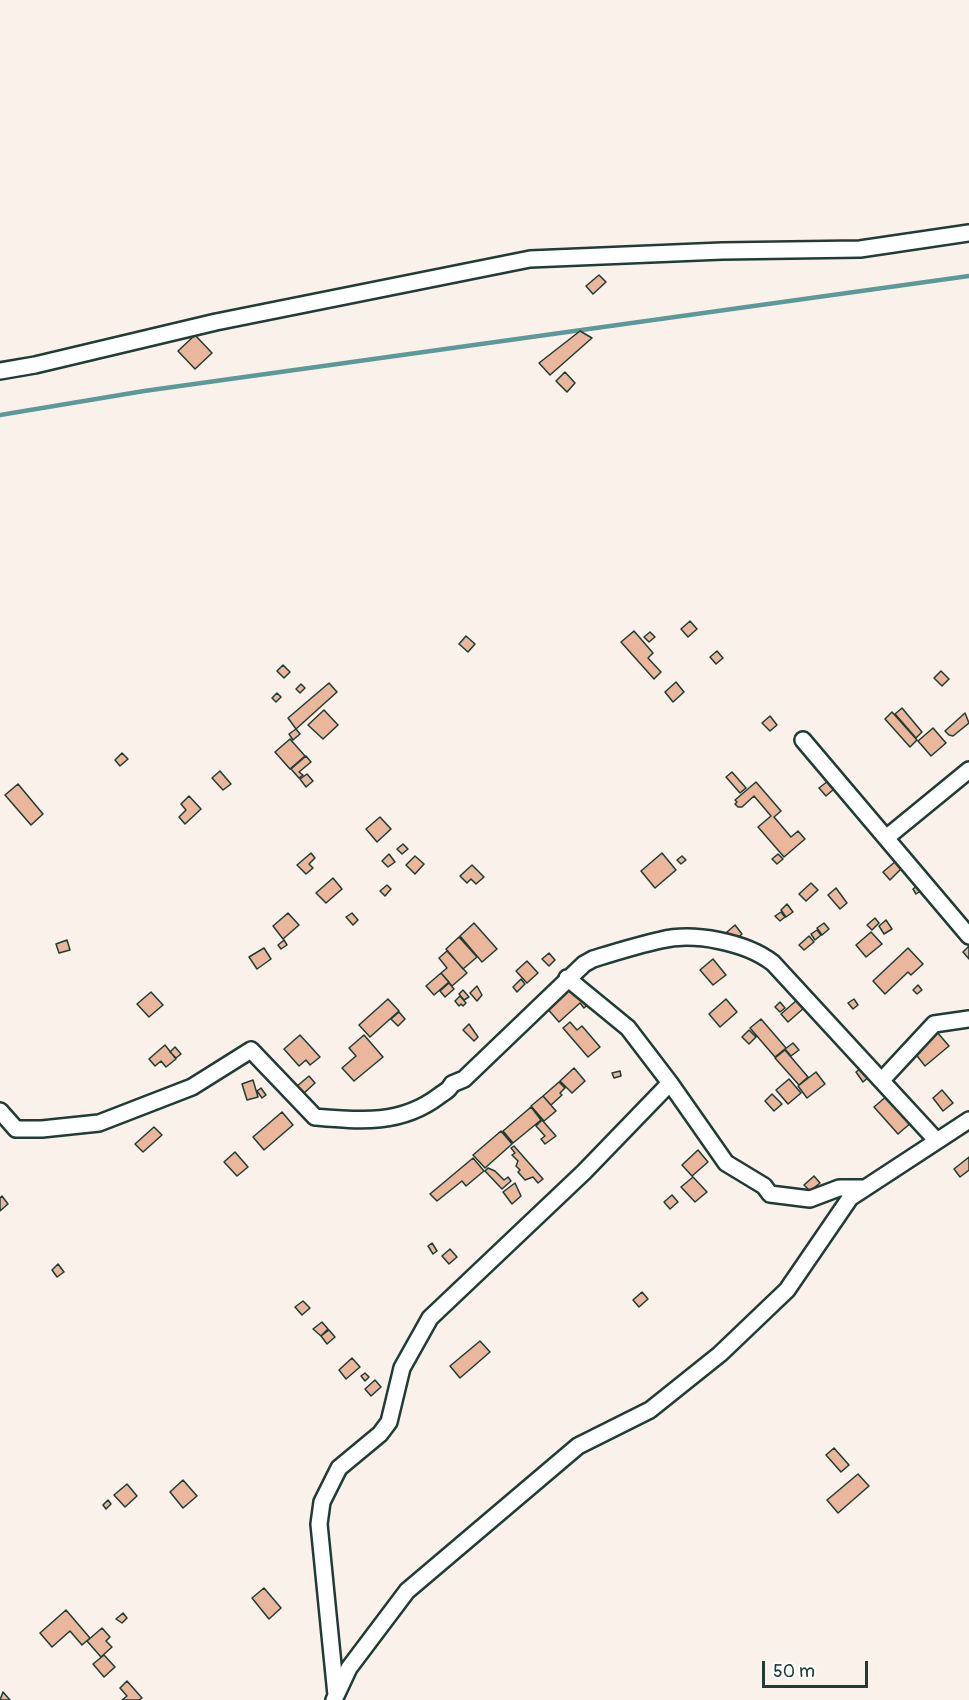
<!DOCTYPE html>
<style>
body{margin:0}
#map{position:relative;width:969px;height:1700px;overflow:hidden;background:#fbf1eb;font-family:Pangolin,sans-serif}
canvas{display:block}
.scale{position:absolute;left:762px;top:1661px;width:106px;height:27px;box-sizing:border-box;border:3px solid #1f3d34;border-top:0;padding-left:8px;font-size:18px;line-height:21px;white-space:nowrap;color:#1f3d34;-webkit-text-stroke:4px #fff;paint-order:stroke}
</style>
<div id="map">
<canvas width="969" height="1700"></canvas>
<div class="scale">50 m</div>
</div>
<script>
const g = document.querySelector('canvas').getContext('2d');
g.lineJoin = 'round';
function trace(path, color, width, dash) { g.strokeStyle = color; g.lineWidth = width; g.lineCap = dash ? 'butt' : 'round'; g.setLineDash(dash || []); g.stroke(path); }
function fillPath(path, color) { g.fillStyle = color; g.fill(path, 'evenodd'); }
const stream = new Path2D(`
 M0 415 144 391 969 276`);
const building = new Path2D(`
 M599 275 606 282 593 294 586 286Z
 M580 331 592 338 550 375 539 363Z
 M195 335 212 353 195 369 178 351Z
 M565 372 575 383 567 392 556 381Z
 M690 621 697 629 688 637 681 629Z
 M634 631 653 653 648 658 661 672 654 679 621 642Z
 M650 632 655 637 649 642 644 637Z
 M466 636 475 644 468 652 459 644Z
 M717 651 723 658 716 664 710 657Z
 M283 665 290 672 284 678 277 671Z
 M941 671 949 679 942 686 934 678Z
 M676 682 684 692 673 702 665 692Z
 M329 683 337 692 296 729 288 718Z
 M301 684 305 688 300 693 296 689Z
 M277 693 281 697 276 702 272 698Z
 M902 708 922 732 916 738 895 714Z
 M324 710 338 725 323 739 308 725Z
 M892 712 917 740 910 747 885 719Z
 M965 713 969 723 953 736 949 735 945 731Z
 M770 716 777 725 770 731 762 723Z
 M933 728 946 743 931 756 918 741Z
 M296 729 300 734 293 740 289 734Z
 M290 739 305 756 290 769 275 752Z
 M122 753 128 759 120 766 115 760Z
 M306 756 311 762 299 772 303 775 299 778 291 769Z
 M220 771 231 784 223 790 212 778Z
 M732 772 746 788 740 793 726 777Z
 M307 774 313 781 306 787 300 779Z
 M828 781 834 789 826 796 819 788Z
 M756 782 781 811 774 817 791 837 798 831 805 839 784 857 758 827 771 816 754 796 742 807H738L735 804 737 802 735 800Z
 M18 784 43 814 31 825 5 795Z
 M189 796 201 809 185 824 179 817 186 810 181 804Z
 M380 817 391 829 377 842 366 829Z
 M403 844 408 849 402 854 397 849Z
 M311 853 315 858 309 864 313 868 306 874 297 865Z
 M662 853 676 870 655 888 641 871Z
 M389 854 395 862 388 867 382 861Z
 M778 854 783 859 777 864 772 859Z
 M415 856 424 864 415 874 406 865Z
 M682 856 686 860 681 864 677 860Z
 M896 861 902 868 890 880 883 872Z
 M472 865 484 877 476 884 471 879 467 883 460 876Z
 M333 878 342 889 326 903 316 893Z
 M811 883 818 890 806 901 799 894Z
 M387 885 391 889 385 896 380 891Z
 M918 885 922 890 916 894 913 889Z
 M836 888 847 903 840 909 828 895Z
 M787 904 793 912 786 917 781 910Z
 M781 912 785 917 780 921 775 916Z
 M288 913 299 925 283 939 273 926Z
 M352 913 358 920 353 925 346 917Z
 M875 918 879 923 872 930 867 925Z
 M886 920 892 929 884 934 879 926Z
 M474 923 497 949 482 962 460 936Z
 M824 923 829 929 822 935 817 928Z
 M735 925 742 934 734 941 727 932Z
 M817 930 821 935 815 940 811 934Z
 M871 932 882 944 866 957 856 945Z
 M809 936 814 942 804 950 799 945Z
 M459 937 477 957 463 969 446 949Z
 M67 940 70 950 59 953 56 944Z
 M284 940 287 945 281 949 278 945Z
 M969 946V959L963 952Z
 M264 948 271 959 257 969 249 957Z
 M908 948 923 964 911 975 908 972 885 994 873 981Z
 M447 951 467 973 452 986 441 973 447 968 439 958Z
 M549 953 555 960 549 966 542 959Z
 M713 959 726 975 713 985 700 970Z
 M527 961 538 973 527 983 516 971Z
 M441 973 449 982 434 995 426 986Z
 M521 979 525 984 517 992 513 987Z
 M573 982 591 1002 584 1008 580 1003 559 1022 546 1007Z
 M449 983 454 989 445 997 440 991Z
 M918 985 922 990 917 994 913 990Z
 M477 986 482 995 477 1001 470 993Z
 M463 990 469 997 464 1000 459 994Z
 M151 992 163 1005 149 1017 137 1004Z
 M460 996 466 1003 463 1006 461 1004 459 1006 455 1001Z
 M388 999 399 1011 370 1037 359 1025Z
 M726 999 737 1012 720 1027 709 1014Z
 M854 999 858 1005 853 1009 848 1003Z
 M797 1000 804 1008 788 1022 781 1014Z
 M780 1002 785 1008 780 1012 775 1007Z
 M399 1012 405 1019 398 1026 391 1019Z
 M761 1019 786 1048 775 1057 750 1028Z
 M570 1022 577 1030 582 1026 600 1047 588 1057 563 1028Z
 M469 1024 478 1037 474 1041 463 1030Z
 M749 1030 756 1037 749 1044 742 1037Z
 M937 1032 949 1046 925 1066 914 1052Z
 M300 1035 320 1057 310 1065 306 1060 299 1066 284 1049Z
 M364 1035 383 1057 354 1081 342 1068 356 1056 349 1048Z
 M793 1043 799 1050 791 1056 785 1049Z
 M165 1045 176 1059 166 1067 161 1061 155 1066 149 1059Z
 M175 1047 181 1054 176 1058 170 1052Z
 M785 1050 808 1077 799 1085 775 1058Z
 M864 1066 871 1075 863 1082 856 1072Z
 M574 1068 585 1081 572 1093 560 1081Z
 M620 1071 621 1076 614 1078 612 1073Z
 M816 1072 825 1084 807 1098 798 1086Z
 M309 1076 315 1083 303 1094 296 1087Z
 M789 1079 801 1093 788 1104 776 1090Z
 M253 1080 258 1097 247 1100 242 1084Z
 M559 1082 565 1088 560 1093 562 1095 551 1105 543 1096Z
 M261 1088 266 1095 262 1098 257 1091Z
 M942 1090 953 1103 943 1111 933 1098Z
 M772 1094 782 1104 774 1111 765 1101Z
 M888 1095 912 1122 898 1134 874 1107Z
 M543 1096 556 1111 544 1121 531 1106Z
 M531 1107 541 1120 513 1143 503 1131Z
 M282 1112 293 1125 264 1150 253 1137Z
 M542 1120 556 1136 545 1144 541 1139 545 1136 536 1126Z
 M154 1127 162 1135 143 1152 135 1144Z
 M501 1131 512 1144 485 1168 473 1155Z
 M514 1146 543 1179 538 1183 533 1177 525 1180 518 1172 520 1170 516 1166 518 1161 512 1155 515 1153 511 1148Z
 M698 1150 708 1162 692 1176 682 1165Z
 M235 1152 248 1167 237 1176 224 1162Z
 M969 1157V1170L960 1177 954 1169Z
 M473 1158 484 1171 466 1186 462 1181 437 1201 430 1194Z
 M488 1168 495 1171 504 1180 508 1177 511 1181 502 1189 485 1171Z
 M814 1176 820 1183 810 1191 804 1185Z
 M693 1177 707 1192 695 1202 681 1187Z
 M515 1183 521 1196 512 1204 503 1192Z
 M672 1195 678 1202 670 1209 664 1202Z
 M2 1196 8 1204 0 1211V1198Z
 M432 1243 437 1251 433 1254 428 1246Z
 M450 1249 457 1257 449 1264 442 1256Z
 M58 1264 64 1272 57 1277 52 1270Z
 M642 1292 648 1299 639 1307 633 1300Z
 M303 1301 310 1308 302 1315 295 1307Z
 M322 1322 328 1329 321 1336 313 1329Z
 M329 1330 335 1337 327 1344 321 1336Z
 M480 1341 490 1352 460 1378 450 1366Z
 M352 1358 360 1367 346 1379 339 1370Z
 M365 1373 369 1377 365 1381 361 1376Z
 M375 1380 381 1387 371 1396 365 1389Z
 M834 1448 849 1465 841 1472 826 1455Z
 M858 1474 869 1486 838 1513 827 1500Z
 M183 1480 197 1496 183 1508 170 1492Z
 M127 1484 137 1496 125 1507 114 1495Z
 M108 1500 111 1504 106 1509 103 1505Z
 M264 1588 281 1608 269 1619 252 1598Z
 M66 1610 90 1638 82 1645 70 1631 52 1647 40 1633Z
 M123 1613 127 1618 122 1623 116 1619Z
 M102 1628 110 1637 106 1641 112 1647 101 1657 87 1641Z
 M104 1655 115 1667 104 1677 93 1664Z
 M127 1681 142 1698 139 1700H122L127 1696 120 1688Z
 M3 1692 10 1700H0Z`);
const minor = new Path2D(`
 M0 371 35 365 216 322 530 259 722 251 860 249 969 233
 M803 740 969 936
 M886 838 969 770
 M567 978 628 1028 670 1083 726 1163 764 1186 770 1194 810 1199 839 1188H862
 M882 1080 934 1024 969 1019
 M0 1111 16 1129H42L99 1123 192 1087 251 1050 315 1117C360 1121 401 1125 439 1096 445 1091 448 1092 452 1084L464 1079 584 964 593 959C616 952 638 945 661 940 694 932 746 942 773 963L937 1141
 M336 1695 319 1524 322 1502 339 1468 380 1434 389 1422 402 1368 430 1318 584 1172 670 1083
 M334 1700 349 1668 407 1591 578 1446 650 1410 720 1354 787 1290 850 1198 969 1120`);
trace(stream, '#5c999b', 4.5);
fillPath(building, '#eab79c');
trace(building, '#1f3d34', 1.5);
trace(minor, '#1f3d34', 20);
trace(minor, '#fff', 15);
</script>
